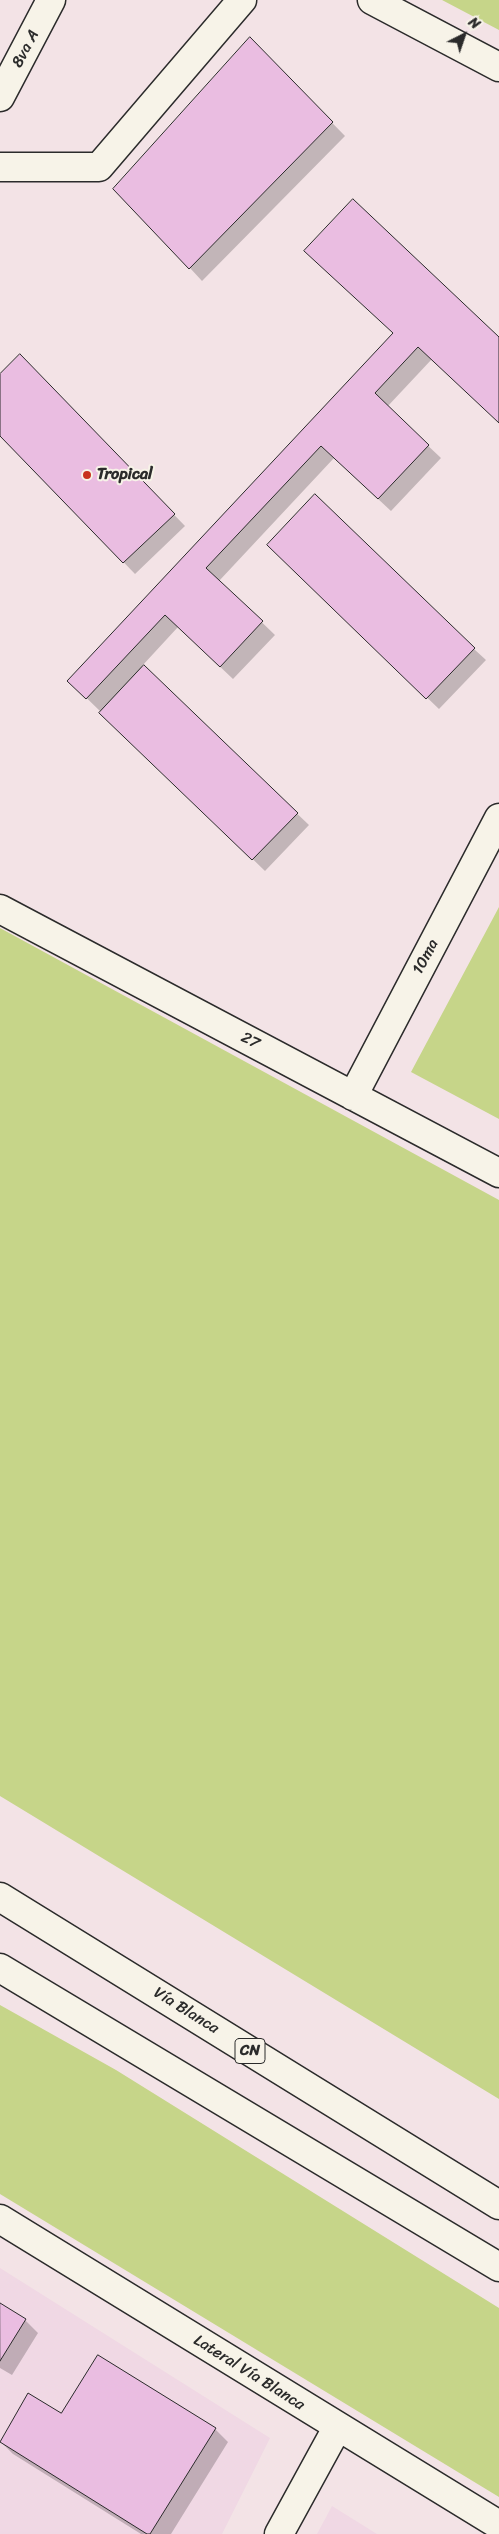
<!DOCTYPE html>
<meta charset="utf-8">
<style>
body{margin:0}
#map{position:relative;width:499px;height:2534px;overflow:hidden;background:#f3e3e6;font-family:Sriracha,sans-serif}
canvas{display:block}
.north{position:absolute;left:439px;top:10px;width:50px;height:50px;-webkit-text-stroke:4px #f7f3e8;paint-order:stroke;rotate:41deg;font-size:14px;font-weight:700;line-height:20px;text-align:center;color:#2b2b2b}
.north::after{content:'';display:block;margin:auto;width:18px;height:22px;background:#2b2b2b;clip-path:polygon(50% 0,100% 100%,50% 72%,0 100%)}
</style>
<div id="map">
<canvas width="499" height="2534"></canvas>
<div class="north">N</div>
</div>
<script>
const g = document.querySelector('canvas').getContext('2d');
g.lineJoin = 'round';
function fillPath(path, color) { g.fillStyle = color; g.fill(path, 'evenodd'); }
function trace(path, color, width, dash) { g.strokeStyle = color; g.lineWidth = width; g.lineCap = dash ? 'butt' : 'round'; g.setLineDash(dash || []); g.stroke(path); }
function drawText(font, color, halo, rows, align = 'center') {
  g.font = font + ' Sriracha,sans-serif'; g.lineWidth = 4; g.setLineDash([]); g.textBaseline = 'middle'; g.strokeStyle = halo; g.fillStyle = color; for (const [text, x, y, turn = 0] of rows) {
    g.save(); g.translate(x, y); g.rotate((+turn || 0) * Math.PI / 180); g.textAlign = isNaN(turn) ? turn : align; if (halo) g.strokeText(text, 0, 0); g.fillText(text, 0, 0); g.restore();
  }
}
const built = new Path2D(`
 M0 2268 270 2438 222 2534H0Z
 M332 2506 377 2534H317Z`);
const green = new Path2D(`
 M442 0H499V30Z
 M499 907V1119L411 1072Z
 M0 928 499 1200V2099L0 1796Z
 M0 2005 116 2070 499 2308V2497L0 2194Z`);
const shadow = new Path2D(`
 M250 39 345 136 202 281 190 268Z
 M394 334 499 338V422L432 359 387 407 441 458 391 511 334 458 219 581 275 635 233 679 178 627 142 666 309 825 265 871 69 681Z
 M20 356 185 526 135 574 0 434V376Z
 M280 557 474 649 486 660 439 709Z
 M0 2304 25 2320 38 2333 12 2375 0 2368Z
 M98 2356 215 2429 228 2442 171 2534H141L13 2454 0 2441 61 2415Z`);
const building = new Path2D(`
 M250 37 333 122 189 269 113 189Z
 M353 199 499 337V423L418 347 375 393 429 445 378 499 321 446 206 568 263 621 220 667 165 615 86 699 67 681 393 333 304 251Z
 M20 354 175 514 123 563 0 436V374Z
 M315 494 475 648 426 699 267 545Z
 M144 665 298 813 252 860 99 713Z
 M0 2303 26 2319 0 2361Z
 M98 2355 216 2428 150 2534H147L0 2442 28 2393 61 2413Z`);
const minor = new Path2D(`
 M372 0 499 67
 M0 97 51 0
 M0 167H99L242 0
 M0 909 499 1173
 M353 1096 499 818
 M0 2219 499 2525
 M279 2534 337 2428`);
const highway = new Path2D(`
 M0 1897 499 2205
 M0 1968 499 2267`);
const markers = [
 [87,475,5,"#c8321e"]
];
const shields = [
 [250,2051,30]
];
const shieldNames = [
 ["CN",250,2051]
];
const streetNames = [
 ["8va A",26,49,-62],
 ["10ma",426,957,-62],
 ["27",250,1041,28],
 ["Vía Blanca",186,2011,32],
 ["Lateral Vía Blanca",249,2373,32]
];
const poiNames = [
 ["Tropical",97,475]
];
fillPath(built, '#f0d8e4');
fillPath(green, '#c6d589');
fillPath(shadow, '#0003');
fillPath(building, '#eabde1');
trace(building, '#2b2b2b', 1);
trace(minor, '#2b2b2b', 31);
trace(highway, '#2b2b2b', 31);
trace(minor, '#f7f3e8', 28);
trace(highway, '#f7f3e8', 28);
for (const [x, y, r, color] of markers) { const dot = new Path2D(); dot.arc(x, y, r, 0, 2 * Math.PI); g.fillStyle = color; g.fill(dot); trace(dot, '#f7f3e8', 2); }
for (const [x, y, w] of shields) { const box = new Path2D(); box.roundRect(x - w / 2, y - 12.5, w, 25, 4); g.fillStyle = '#f7f3e8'; g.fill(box); trace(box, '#2b2b2b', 1); }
drawText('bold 15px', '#2b2b2b', null, shieldNames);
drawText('16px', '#2b2b2b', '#f7f3e8', streetNames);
drawText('bold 16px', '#2b2b2b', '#f7f3e8', poiNames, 'left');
</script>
